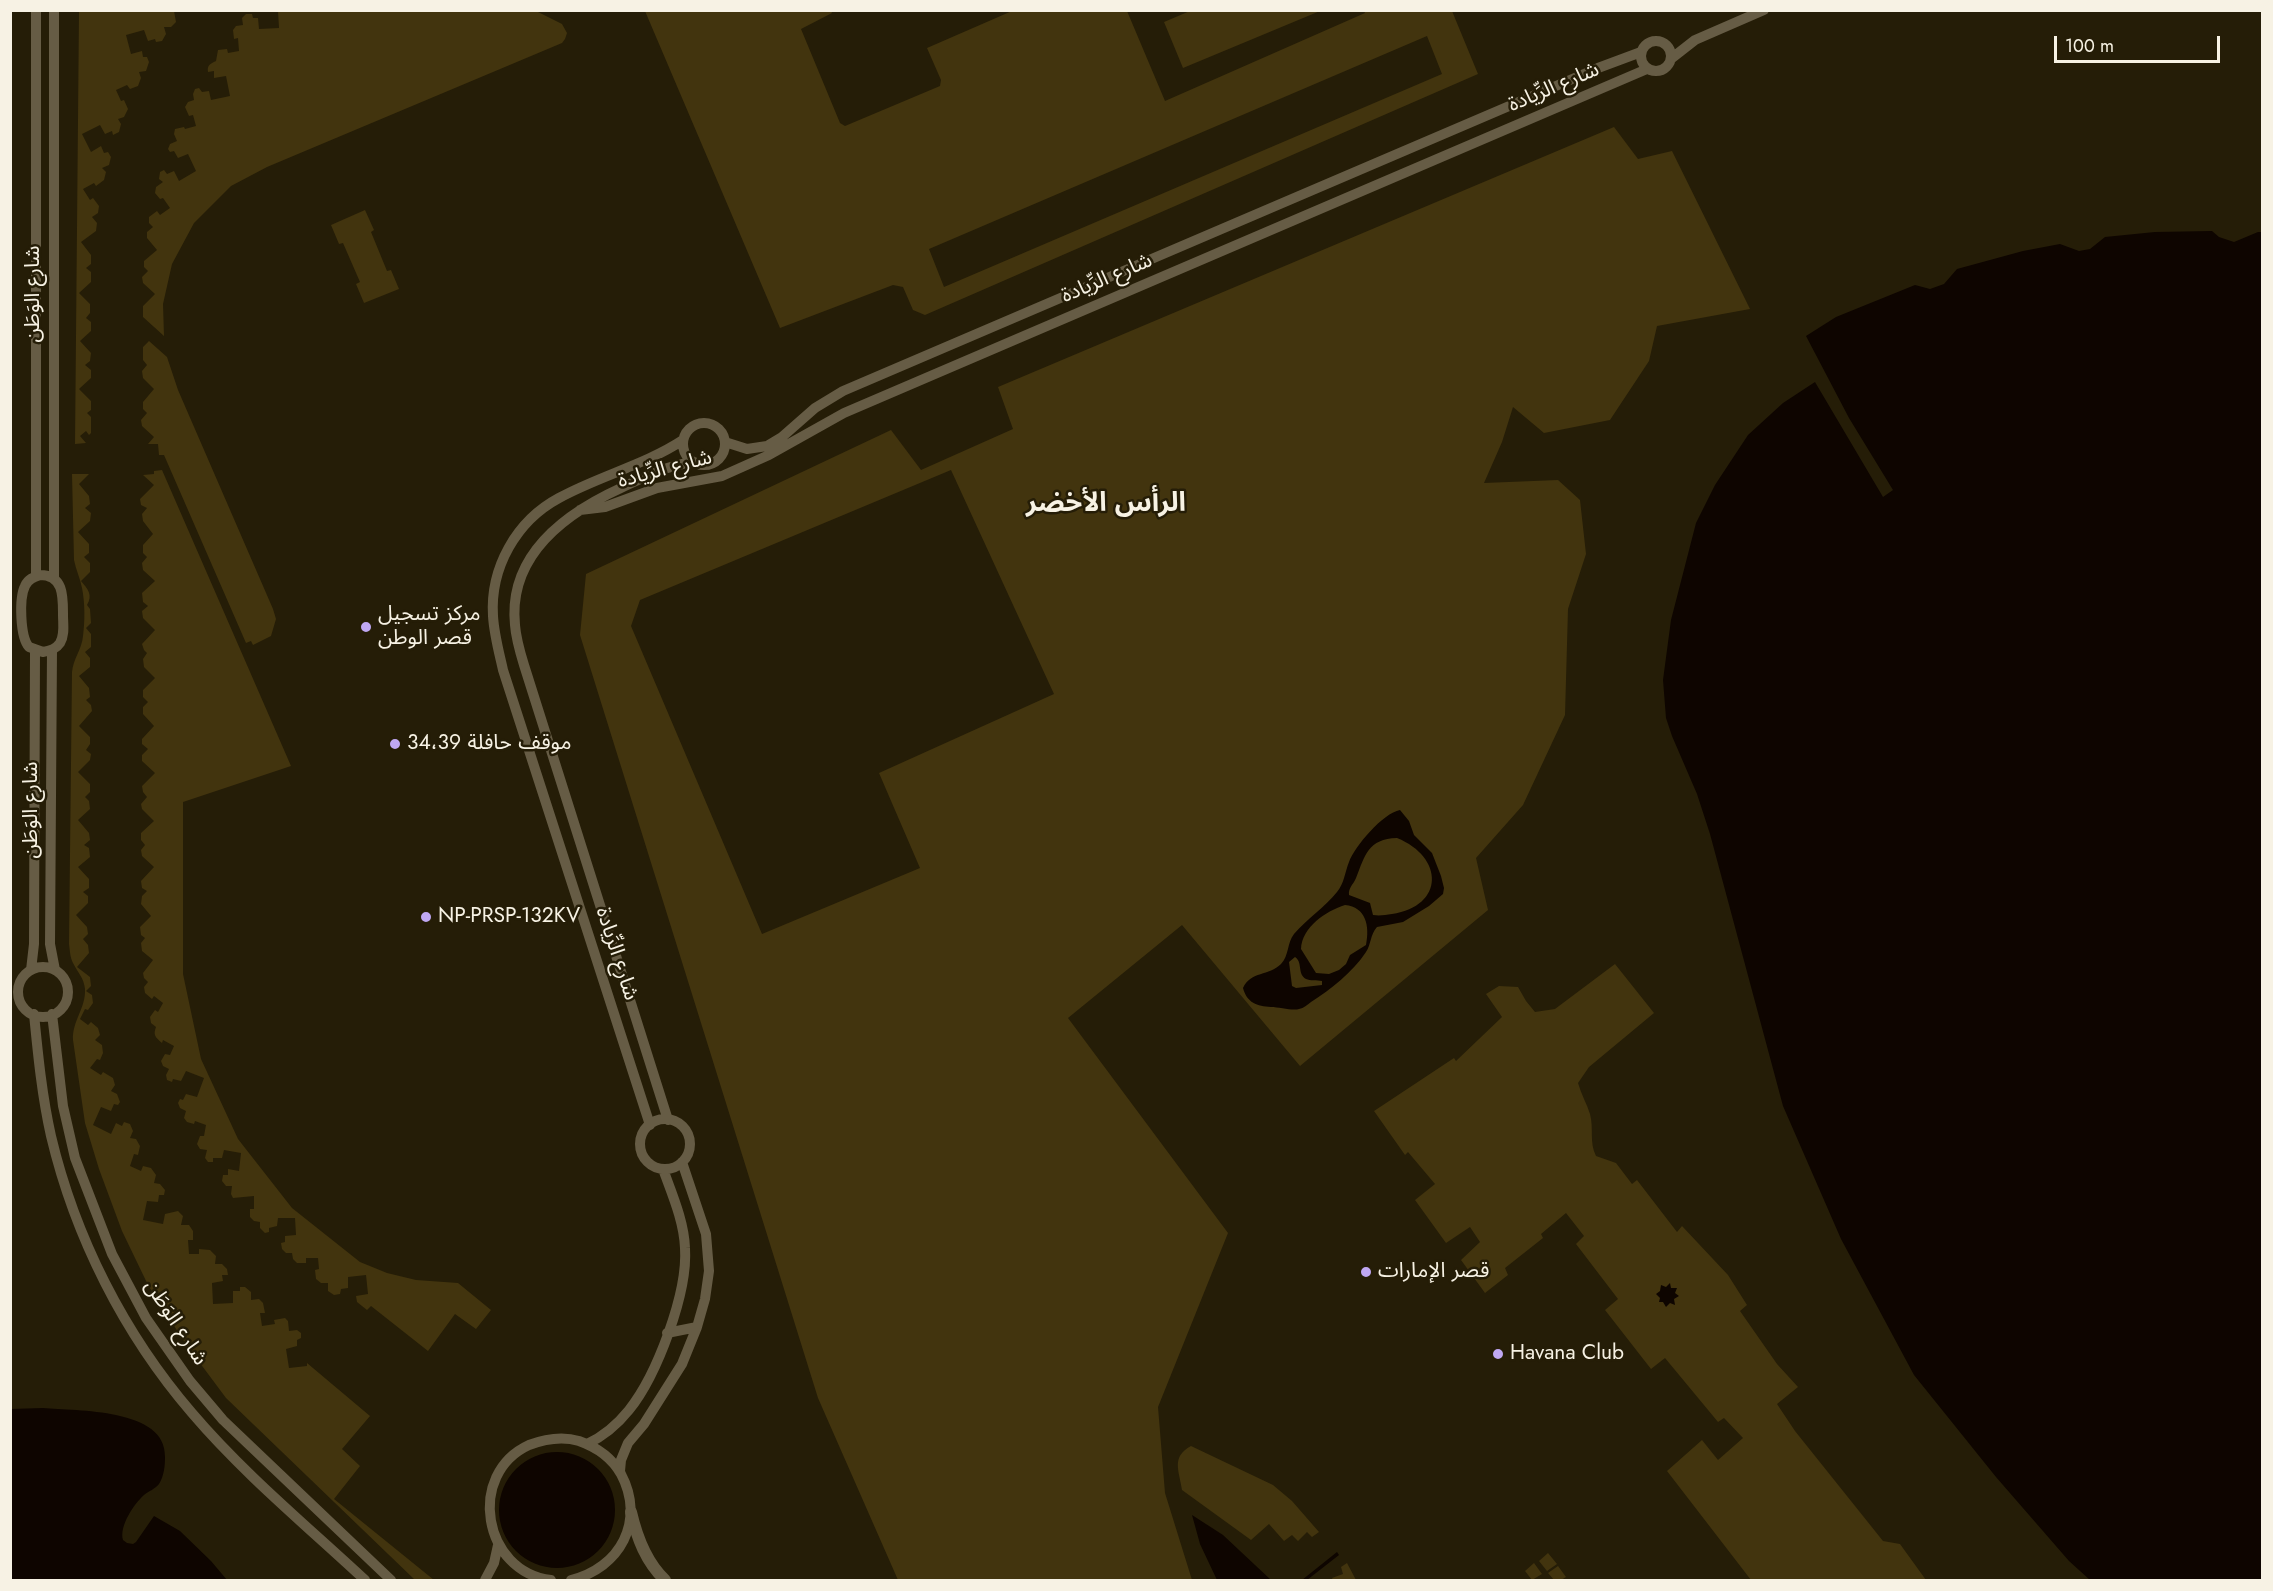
<!DOCTYPE html>
<meta charset="utf-8">
<style>
body{margin:0}
#map{position:relative;width:2273px;height:1591px;overflow:hidden;background:#251d07;font-family:Jost,sans-serif}
canvas{display:block}
.frame{position:absolute;inset:0;border:12px solid #f7f2e4;pointer-events:none}
.scale{position:absolute;left:2054px;top:36px;width:166px;height:27px;box-sizing:border-box;border:3px solid #f7f2e4;border-top:0;padding-left:8px;font-size:18px;line-height:21px;white-space:nowrap;color:#f7f2e4;-webkit-text-stroke:4px #251d07;paint-order:stroke}
</style>
<div id="map">
<canvas width="2273" height="1591"></canvas>
<div class="frame"></div>
<div class="scale">100 m</div>
</div>
<script>
const g = document.querySelector('canvas').getContext('2d');
g.lineJoin = 'round';
function fillPath(path, color) { g.fillStyle = color; g.fill(path, 'evenodd'); }
function trace(path, color, width, dash) { g.strokeStyle = color; g.lineWidth = width; g.lineCap = dash ? 'butt' : 'round'; g.setLineDash(dash || []); g.stroke(path); }
function drawText(font, color, halo, rows, align = 'center') {
  g.font = font + ' Jost,"Noto Sans Arabic",sans-serif'; g.lineWidth = 5; g.setLineDash([]); g.textBaseline = 'middle'; g.strokeStyle = halo; g.fillStyle = color; for (const [text, x, y, turn = 0] of rows) {
    g.save(); g.translate(x, y); g.rotate((+turn || 0) * Math.PI / 180); g.textAlign = isNaN(turn) ? turn : align; if (halo) g.strokeText(text, 0, 0); g.fillText(text, 0, 0); g.restore();
  }
}
const green = new Path2D(`
 M79 11H174L176 22 171 27H164L166 34 162 41 156 42 155 39 148 41 144 30 126 35 131 54 142 51 143 57H147L149 62 146 71 139 72 141 78 138 86 130 89 127 85 116 90 121 101 124 100 128 109 124 117 118 119 121 124 119 132 113 135 112 131 105 134 100 125 82 134 91 152 101 146 104 153 108 152 111 157 109 165 102 168 106 172 104 180 96 186 94 183 83 189 90 200 93 198 99 206 98 213 92 217 97 223 96 231 81 242 91 255V264L86 268 91 272V282L79 293 90 304V313L86 318 91 322V331L80 341 91 353 90 361 85 365 91 370V378L79 389 91 401V410L87 413 91 417V433L89 435 86 431 80 436 86 443 75 444Z
 M536 11 562 24 567 33 565 39 562 43 267 167 231 186 194 223 172 264 163 304 164 336 143 317V306L155 294 143 283 142 277 148 271 144 267V261L157 250 147 238V232L153 227 149 223V217L157 211 160 215 170 208 163 198 160 199 155 193 156 187 163 182 159 179 160 172 164 170 167 174 174 171 179 181 196 171 188 154 178 158 174 151 170 152 168 149 170 144 177 141 174 134 175 129 184 127 185 129 196 126 193 115 189 116 185 107 188 102 194 100 193 94 195 89 199 88 202 92 209 91 211 100 230 96 226 76 214 78V71L208 72C207 65 210 64 216 61L218 50 227 49 228 53 239 51 238 38 234 39 233 30 236 26 243 25 242 18 246 14H252L253 18H258L259 29 279 28 278 11Z
 M645 11H831L832 13 801 29 840 123 845 126 940 86 941 80 927 48 1012 11H1127L1165 101 1365 13 1364 11H1452L1478 74 925 315 913 310 903 287 893 285 780 328ZM1427 36 1442 74 944 287 929 249Z
 M1190 11V10L1320 11 1183 68 1164 22Z
 M1614 127 1638 159 1672 151 1750 309 1657 326 1649 361 1610 420 1544 433 1513 407 1502 442 1484 483 1558 480 1580 500 1586 554 1568 609 1565 715 1523 805 1476 858 1488 910 1300 1066 1182 925 1068 1018 1228 1233 1158 1407 1165 1493 1192 1580H898L818 1398 580 635 586 574 891 430 921 470 1013 429 998 387ZM951 470 1054 694 879 773 920 868 762 934 631 626 640 600Z
 M365 210 374 230 371 232 387 271 391 270 399 289 364 303 356 284 360 282 343 243 339 244 331 225Z
 M149 341 167 357 178 390 273 609 276 619 271 636 253 645 251 641 246 643 164 455H159L158 444H148L154 437 142 426 141 420 147 413 143 409V402L154 389 143 378 142 371 147 365 143 360V347Z
 M162 470 291 766 183 802V974L201 1059 238 1139 292 1208 360 1262 387 1273 416 1280 458 1283 491 1310 476 1329 455 1314 428 1351 371 1306 367 1310 357 1302 356 1296 368 1294 366 1275 348 1277V1288L341 1289 340 1294 334 1295 328 1291V1283H321L316 1279 315 1270 319 1269 318 1258H306V1263H297L293 1259 292 1253H286L282 1249 281 1243 285 1242V1236L296 1235 295 1218H278L277 1226 269 1228V1232L265 1233 260 1228V1222L254 1221 250 1217V1209H254V1196L233 1198 231 1194 232 1186H226L222 1181 223 1175H228V1169L239 1171 241 1153 224 1150 222 1158H213V1162H208L205 1158 207 1150 200 1149 197 1144 200 1136H204L206 1125 195 1121 194 1124 187 1122 184 1118 186 1111 180 1108 178 1103 180 1099 183 1100 186 1094 197 1097 204 1078 186 1071 181 1081 173 1079 172 1082 167 1080 166 1075 169 1069 163 1066 161 1061 165 1054 170 1055 174 1046 163 1040 162 1043C155 1037 153 1035 156 1027L151 1023 150 1017 155 1010 158 1012 163 1003 154 996 152 999 145 993 144 987 148 982 144 978 143 973 153 960 142 951 141 943 145 938 141 935 140 927 151 916 141 904 142 896 147 891 142 888 141 881 154 867 142 856 141 850 145 845 141 840V833L154 821 142 809 141 804 147 797 143 792 142 786 155 773 142 761V755L148 749 142 744V739L154 726 143 714V707L148 702 143 697V690L155 678 144 667 143 659 147 653 144 650 142 644 155 630 143 618 142 611 148 606 143 602 142 593 155 581 143 570 142 563 147 557 143 553V545L153 534 143 521 142 514 147 508 141 505 140 499 154 485 143 475 154 474V471Z
 M72 474H89L79 484 89 496 90 504 85 508 91 513 90 521 78 532 89 544V553L84 557 90 563V572L81 581C88 589 93 595 87 605L90 609 91 623 86 628 91 634V647L85 652 90 658V667L79 676 89 688 90 697 86 700 91 705 92 711 79 726 90 737V744L86 750 91 754 90 760 78 772 90 784V792L85 797 89 801 90 809 78 820 89 833 90 840 84 845 89 848 90 857 78 867 89 879V888L83 892 88 896V903L76 915 87 927 88 934 83 939 88 945 89 953 77 967 90 977 91 986 86 991 92 995 93 1003 88 1010 85 1009 80 1019 88 1025 91 1022 98 1028 100 1035 95 1040 102 1045 103 1053 100 1060 97 1059 90 1068 101 1075 103 1072 113 1078 115 1085 111 1091 117 1094 120 1102 118 1105 114 1104 111 1111 101 1107 93 1125 111 1134 116 1123 122 1126 124 1122 130 1124 133 1131 130 1138 136 1139 140 1146 138 1155 134 1154 130 1166 141 1171 143 1166 151 1168 156 1175 154 1183 160 1184 165 1190 164 1195H159L158 1202 147 1201 143 1220 163 1224 165 1214 178 1211 183 1216 181 1225H189L193 1231V1240H188L189 1254H199V1249L210 1250 216 1256 215 1264H222L227 1269 228 1275H222L223 1281 212 1283 213 1304 233 1303V1291H240V1287H245L251 1292V1300L259 1299 263 1303 265 1313H260L262 1326 275 1324 274 1320 285 1318 288 1321 289 1331 297 1330 301 1333V1338L297 1340V1346L286 1349 289 1368 307 1366V1363L370 1416 342 1449 360 1466 334 1499 434 1580H415L226 1398 185 1343 148 1285 122 1231 99 1169 85 1123 73 1040C72 1021 86 1008 85 989 84 978 78 973 73 963 70 957 70 951 69 944L72 672C73 659 82 649 83 636 85 621 85 603 82 588 80 578 76 570 74 560Z
 M1615 964 1654 1013 1589 1067 1578 1083C1581 1094 1587 1104 1590 1114 1594 1129 1589 1142 1596 1156L1616 1163 1632 1184 1637 1180 1677 1232 1682 1226 1728 1275 1747 1305 1740 1311 1777 1364 1798 1387 1777 1404 1795 1431 1883 1541 1900 1544 1926 1580H1751L1667 1471 1702 1440 1718 1460 1743 1438 1724 1418 1718 1422 1665 1358 1651 1369 1605 1310 1618 1299 1576 1244 1584 1236 1566 1213 1541 1234 1543 1238 1505 1268 1508 1275 1485 1293 1461 1260 1480 1242 1470 1227 1446 1243 1415 1200 1435 1184 1408 1152 1405 1155 1374 1111 1454 1058 1456 1061 1502 1017 1486 994 1499 986 1518 987 1526 1001 1535 1012 1555 1009Z
 M1191 1446 1273 1485 1292 1501 1319 1532 1312 1537 1307 1532 1298 1541 1292 1535 1284 1541 1269 1524 1251 1540 1182 1490C1179 1470 1171 1457 1191 1446Z
 M1548 1553 1557 1564 1547 1571 1539 1561Z
 M1347 1563 1356 1580H1333L1332 1578 1343 1574 1341 1567Z
 M1534 1563 1542 1574 1532 1580 1525 1571Z
 M1558 1566 1566 1577 1561 1580H1554L1548 1573Z`);
const water = new Path2D(`
 M2212 231 2219 237 2234 242 2258 232H2262V1580H2090L2069 1561 1996 1477 1914 1375 1841 1239 1783 1106 1710 834 1697 794 1672 736 1666 718 1663 680 1671 620 1696 523 1715 485 1748 435 1783 403 1815 382 1883 497 1893 490 1849 418 1806 336 1836 317 1915 285 1930 289 1944 284 1957 269 2023 251 2060 244 2079 251 2090 249 2105 237 2155 232Z
 M1400 810 1409 821 1414 835 1432 853 1441 876 1444 888 1443 894 1429 906 1403 922 1377 927C1370 935 1371 945 1366 952 1352 973 1331 989 1311 1002 1307 1005 1304 1008 1299 1009 1293 1011 1279 1007 1271 1007 1257 1006 1247 1003 1243 988 1251 971 1269 976 1281 964 1289 956 1287 943 1294 934 1307 919 1325 907 1337 892 1344 884 1345 872 1349 862 1355 846 1383 813 1400 810ZM1397 838C1444 857 1445 906 1392 914 1385 915 1380 916 1373 915L1370 903 1349 895C1348 888 1353 885 1356 878 1365 855 1368 839 1397 838ZM1345 905C1366 907 1370 926 1366 945L1350 955 1346 964 1339 970 1329 974 1316 973 1301 949C1302 927 1326 911 1345 905ZM1295 957C1303 962 1297 974 1306 979 1310 981 1317 980 1322 981V985L1296 988 1292 986 1289 962Z
 M1670 1283 1671 1288H1677L1675 1293 1679 1296 1674 1299 1675 1305 1670 1303 1666 1307 1663 1302H1659L1660 1298 1656 1294 1660 1291 1661 1285 1666 1287Z
 M43 1408C76 1411 167 1408 165 1457 165 1466 164 1476 159 1484 155 1489 149 1491 144 1495 134 1504 119 1526 123 1540L127 1543 133 1544 136 1542 154 1516 180 1531 211 1561 227 1580H11V1409Z
 M499 1510a58 58 0 1 1 116 0a58 58 0 1 1-116 0Z
 M1192 1515 1223 1535 1271 1580H1217L1200 1544Z
 M1337 1552 1339 1555 1307 1580H1302Z`);
const minor = new Path2D(`
 M54 10V578
 M1641 56a15 15 0 1 1 30 0a15 15 0 1 1-30 0Z
 M1672 58 1695 40 1764 10
 M683 444a21 21 0 1 1 42 0a21 21 0 1 1-42 0Z
 M725 442 747 449 767 446 782 437 815 408 843 391 1598 68 1641 52
 M580 510 605 507 657 488 722 476 769 455 844 413 1647 69
 M40 575C64 575 63 597 63 615 63 624 65 635 60 643 56 649 50 651 43 652L29 647C20 637 19 598 25 586 28 579 34 577 40 575Z
 M36 576V10
 M52 650 50 944 55 970
 M18 992a25 25 0 1 1 50 0a25 25 0 1 1-50 0Z
 M31 970 34 944 35 651
 M34 1014C38 1055 42 1096 51 1136 75 1237 124 1334 192 1413 243 1473 307 1526 365 1580
 M52 1014 63 1106 75 1158 112 1254 146 1318 190 1381 223 1420 391 1580
 M640 1144a25 25 0 1 1 50 0a25 25 0 1 1-50 0Z
 M668 1120 524 665C520 652 516 639 515 625 508 556 564 514 621 488 644 477 668 465 694 462
 M650 1125 503 670C499 652 494 634 493 616 490 568 516 521 559 498 599 476 645 465 683 440
 M667 1333 697 1327
 M587 1444C604 1436 617 1425 629 1410 657 1375 688 1293 685 1248 684 1221 672 1194 663 1169
 M620 1471 621 1460 628 1443 644 1424 682 1364 697 1327 705 1299 709 1271 706 1234 682 1162
 M485 1580 494 1563 498 1545
 M551 1580C483 1572 466 1474 529 1445 545 1439 562 1436 579 1441 596 1447 612 1458 621 1474 646 1521 620 1568 571 1580`);
const tertiary = new Path2D(`
 M631 1512C637 1538 646 1562 665 1580`);
const markers = [
 [366,627,6,"#c0a8f3"],
 [395,744,6,"#c0a8f3"],
 [426,917,6,"#c0a8f3"],
 [1366,1272,6,"#c0a8f3"],
 [1498,1354,6,"#c0a8f3"]
];
const streetNames = [
 ["شارع الرِّيادة",1554,88,-23],
 ["شارع الرِّيادة",1107,279,-23],
 ["شارع الوَطَن",34,294,-90],
 ["شارع الرِّيادة",665,470,-15],
 ["شارع الوَطَن",32,810,-90],
 ["شارع الرِّيادة",616,954,72],
 ["شارع الوَطَن",175,1323,57]
];
const poiNames = [
 ["مركز تسجيل",378,615],
 ["قصر الوطن",378,639],
 ["موقف حافلة 34،39",407,744],
 ["NP-PRSP-132KV",438,917],
 ["قصر الإمارات",1378,1272],
 ["Havana Club",1510,1354]
];
const districtNames = [
 ["الرأس الأخضر",1106,504]
];
fillPath(green, '#42340e');
fillPath(water, '#0e0500');
trace(minor, '#665c45', 10);
trace(tertiary, '#665c45', 12);
for (const [x, y, r, color] of markers) { const dot = new Path2D(); dot.arc(x, y, r, 0, 2 * Math.PI); g.fillStyle = color; g.fill(dot); trace(dot, '#251d07', 2); }
drawText('21px', '#f7f2e4', '#251d07', streetNames);
drawText('21px', '#f7f2e4', '#251d07', poiNames, 'left');
drawText('bold 27px', '#f7f2e4', '#251d07', districtNames);
</script>
